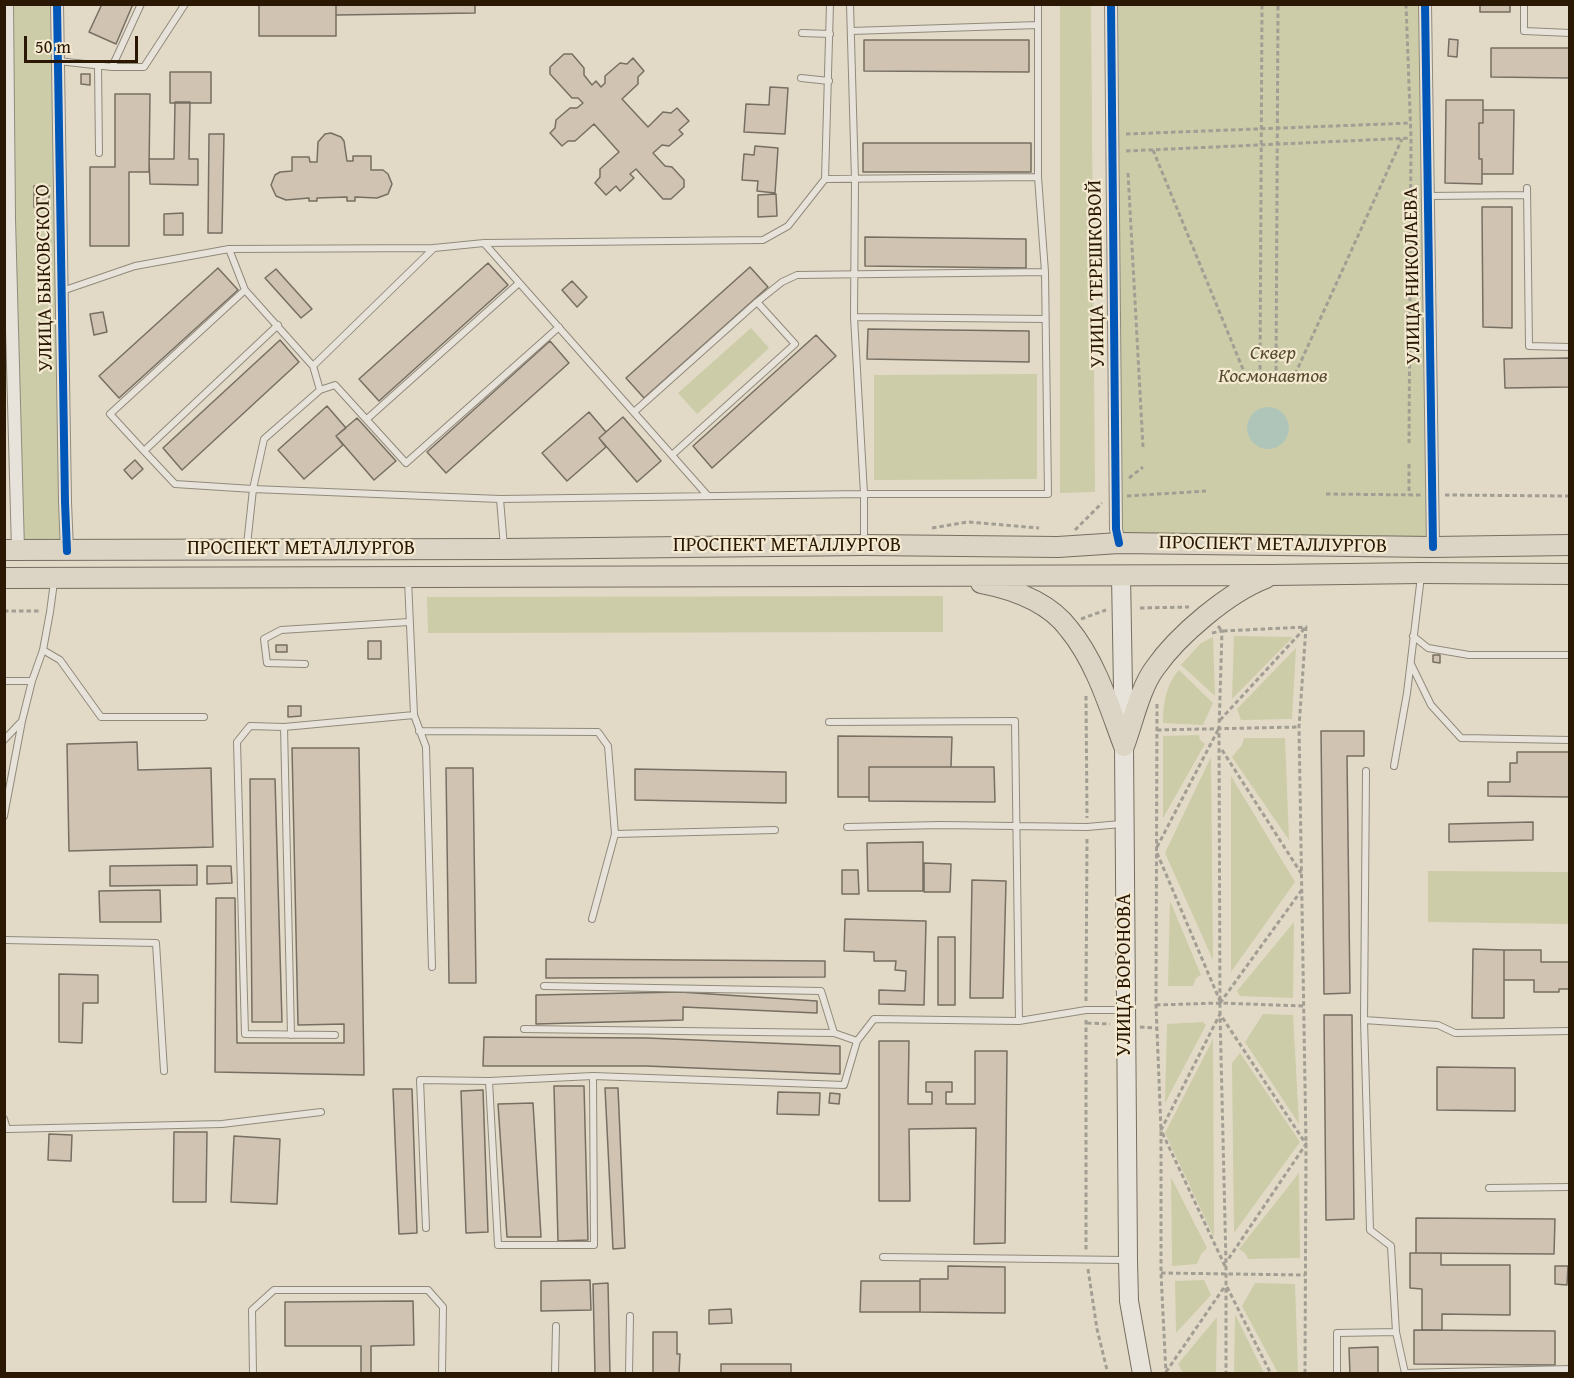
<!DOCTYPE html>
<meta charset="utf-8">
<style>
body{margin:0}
#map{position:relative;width:1574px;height:1378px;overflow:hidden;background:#e2dac6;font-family:"Gentium Book Plus",serif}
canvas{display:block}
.frame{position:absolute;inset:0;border:6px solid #2a1804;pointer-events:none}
.scale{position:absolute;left:24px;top:36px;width:114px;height:27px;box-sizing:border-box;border:3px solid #2a1804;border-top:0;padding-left:8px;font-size:18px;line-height:21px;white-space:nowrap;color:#2a1804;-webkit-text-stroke:4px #f4ead2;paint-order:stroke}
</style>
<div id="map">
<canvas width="1574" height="1378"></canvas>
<div class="frame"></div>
<div class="scale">50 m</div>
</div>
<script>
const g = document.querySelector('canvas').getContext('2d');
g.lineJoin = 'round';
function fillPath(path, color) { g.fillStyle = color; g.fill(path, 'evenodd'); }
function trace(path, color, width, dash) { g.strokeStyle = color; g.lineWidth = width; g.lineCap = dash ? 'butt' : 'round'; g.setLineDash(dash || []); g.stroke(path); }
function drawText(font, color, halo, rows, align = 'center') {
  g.font = font + ' "Gentium Book Plus",serif'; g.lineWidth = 4.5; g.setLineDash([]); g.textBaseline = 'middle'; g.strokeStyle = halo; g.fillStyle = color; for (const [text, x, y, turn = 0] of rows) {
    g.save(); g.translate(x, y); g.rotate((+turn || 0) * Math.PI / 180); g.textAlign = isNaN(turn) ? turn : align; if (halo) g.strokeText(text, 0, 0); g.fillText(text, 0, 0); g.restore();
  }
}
const green = new Path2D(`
 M7 5H57L67 551 18 550Z
 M1060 5H1091L1095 492 1060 493Z
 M1111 5H1425L1433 547 1119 543Z
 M751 328 769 348 697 414 678 393Z
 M1037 374V479L874 480V375Z
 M943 596V632L428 633 427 597Z
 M1234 636 1293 637 1232 699Z
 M1213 637 1215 696 1181 665 1201 643Z
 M1296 648 1292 719 1241 720 1237 709Z
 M1179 670 1213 703 1203 725 1163 723C1163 704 1166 684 1179 670Z
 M1199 735 1200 740 1205 744 1163 818V736Z
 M1244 738H1285L1289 840 1232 757 1242 745Z
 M1211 757 1213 960 1165 853Z
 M1231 776 1295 882 1231 972Z
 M1428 871 1569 872V924L1428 922Z
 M1170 901 1201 975 1196 978 1193 986H1168Z
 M1294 922 1293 998 1240 996 1237 991Z
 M1263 1014 1293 1015 1299 1124 1245 1042Z
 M1203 1022 1206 1025 1165 1103 1167 1024Z
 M1213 1039 1214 1237 1165 1133Z
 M1240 1053 1300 1142 1234 1233 1232 1063Z
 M1299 1173 1300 1258 1248 1259 1245 1253 1239 1249Z
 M1171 1177 1207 1248 1201 1254 1197 1264 1172 1266Z
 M1204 1280 1211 1295 1176 1333 1175 1281Z
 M1255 1283 1295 1284 1298 1373H1278L1242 1306Z
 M1235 1314 1264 1373H1234Z
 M1217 1317 1216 1373H1183L1178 1364Z`);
const water = new Path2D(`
 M1247 428a21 21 0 1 1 42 0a21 21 0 1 1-42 0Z`);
const building = new Path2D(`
 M102 4H133L116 44 89 32Z
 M259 4H336V36H259Z
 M336 4H475V13L336 15Z
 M1480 4H1510V12H1480Z
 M1449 39 1458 40 1457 57 1448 56Z
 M864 40H1029V72L864 71Z
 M1491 48H1570V78L1491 77Z
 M564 54H572L584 68V75L592 85 596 81 601 87 605 83V76L620 63 627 64 633 58 644 71 638 77V84L622 99 648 127 663 112 671 113 677 108 689 121 679 130 683 134 669 146 662 145 653 153 665 166 672 167 684 180V187L671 199H663L636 169 630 174 634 178 620 191 616 186 606 195 595 183 600 177V169L619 152 594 124 575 141H568L562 146 550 133 555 128 556 120 570 108H577L583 103 578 98H572L550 74V67Z
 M170 72H211V103H170Z
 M81 74H90V85L81 84Z
 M770 87 788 88 785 134 744 132 746 104 769 105Z
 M115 94H150L149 172H129V246H90V167H115Z
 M1446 100H1483V123H1479V159H1482V184L1445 183Z
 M175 102H190L189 159H198V185L150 184 149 159H174Z
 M1483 110H1514L1513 174H1482V159H1479V123H1483Z
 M331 133 341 137 344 141 347 161H353V156H371V170H383L388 174 392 184 388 194 377 198 355 197V201H347V197L317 198V201H309V198L286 200 276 196 271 185 275 175 280 172 292 171V157H309L310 162H317L318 142 325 134Z
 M209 134H224L222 233H208Z
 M863 143H1031V172H863Z
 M755 146 778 148 775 193 757 191 758 181 742 180 744 154 754 155Z
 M34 186H49V207H34Z
 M776 194 777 216 758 217V195Z
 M1482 207H1512V328L1483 327Z
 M183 213V235H164V214Z
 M865 237 1026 239V268L865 266Z
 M488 263 508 285 379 401 359 379Z
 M750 267 768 287 644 398 626 378Z
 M218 268 238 290 119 398 99 376Z
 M276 269 312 309 301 318 265 278Z
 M572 281 587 297 577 307 562 290Z
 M103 312 107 332 94 335 90 314Z
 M868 329 1029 331V362L867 359Z
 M816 335 836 356 712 468 693 446Z
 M280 340 299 362 182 470 163 448Z
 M550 341 569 363 446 473 427 452Z
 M1570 358V387L1505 388 1504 359Z
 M327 406 346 428 336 436 343 445 304 479 278 450Z
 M589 412 606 432 599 438 606 447 567 481 542 453Z
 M623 417 661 461 637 482 599 438Z
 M357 418 396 461 374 480 336 436Z
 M135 460 143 469 132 479 124 470Z
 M368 641H381V659H368Z
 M276 645H287V652H276Z
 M1433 655H1440V663L1433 662Z
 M288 706H301V716L288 717Z
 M1321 731H1364V756H1347L1350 993 1324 994Z
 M838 736 952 737 951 767H869V797H838Z
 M137 742 138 770 211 768 213 847 69 851 67 744Z
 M292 748H359L364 1075 215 1072 216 898H235L237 1043H344V1024L298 1025Z
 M1517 752H1570V797L1488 796V782H1510V763H1517Z
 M869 767H994L995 802 869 801Z
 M446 768H473L476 983H449Z
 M635 769 786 772V803L635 800Z
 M250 779H275L282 1022H252Z
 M1533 822V840L1449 842V824Z
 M923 842V891H868L867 843Z
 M924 863 951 864 950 892H924Z
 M197 865V885L110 886V866Z
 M207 866H231L232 883 207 884Z
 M842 870H858L859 894H842Z
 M972 880 1006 881 1003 998H970Z
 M160 890 161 922H100L99 891Z
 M845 919 926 921 924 1005 879 1004V990L905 991 906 971 895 970 896 961H874V952L844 951Z
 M938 937H955V1005H938Z
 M1473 949 1504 950V1018H1472Z
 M1504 950H1541V962H1570V989H1559V992H1534V980H1504Z
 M546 959 825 961V977L546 978Z
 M59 974 98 975V1003H83L82 1043 59 1042Z
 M680 992 817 1001V1013L683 1007V1020L536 1024V995Z
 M1324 1015H1352L1354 1219 1326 1220Z
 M484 1037 647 1038 840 1046V1074L646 1066H483Z
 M879 1041H909L908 1104H932V1092H926V1082H952V1092H946V1104H975V1051H1007L1005 1243 974 1244 976 1128 909 1129 910 1201H879Z
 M1437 1067 1515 1068V1111L1437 1110Z
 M554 1086H584L588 1240 558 1241Z
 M605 1088H618L625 1248 613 1249Z
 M393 1089H412L417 1233 399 1234Z
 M483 1090 488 1232 466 1233 461 1091Z
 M778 1092 820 1093 819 1115 777 1114Z
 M830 1093 840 1094 839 1104 829 1103Z
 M533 1103 541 1237H507L498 1104Z
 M174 1132H207L206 1202H173Z
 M49 1134 72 1135 71 1161 48 1160Z
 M234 1136 280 1139 277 1204 231 1202Z
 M1416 1218 1555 1219 1554 1254 1416 1253Z
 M1410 1253H1441V1265H1510V1315L1442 1314V1330H1422V1289L1410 1288Z
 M948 1266 1005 1267V1313L920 1312V1279H948Z
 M1555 1266H1568L1567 1285 1555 1284Z
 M590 1280 591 1310 541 1311V1281Z
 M861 1281H920V1312H860Z
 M608 1283 610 1374H595L593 1284Z
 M413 1301 414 1345 371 1346V1374H361V1346H285V1302Z
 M731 1309 732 1323 709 1324V1310Z
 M1414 1330 1555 1331V1365L1414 1364Z
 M653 1332H677V1354H680L679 1374H653Z
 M1378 1347V1374H1350L1349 1348Z
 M721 1364H791V1374H721Z`);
const path = new Path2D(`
 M1406 4 1411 138 1409 443
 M1126 134 1411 123
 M1153 150 1247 379
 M1126 151 1411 138
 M1128 173 1143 447
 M1260 377 1262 4
 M1276 378 1278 4
 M1292 381 1402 139
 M1409 464V495
 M1129 478 1143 467
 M1326 494 1421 495
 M1445 495 1570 496
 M1127 496 1206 491
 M932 528 968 522 1039 528
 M1075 530 1102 503
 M1140 608 1189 607
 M4 611H40
 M1081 619 1106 610
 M1218 626 1222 631 1306 627 1299 727 1306 1144 1305 1374
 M1212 633 1222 631 1219 729 1220 1014 1226 1263V1374
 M1086 696 1087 818
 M1157 704 1156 1005 1161 1130V1273L1166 1374
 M1220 720 1305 628
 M1157 730 1299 727
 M1222 750 1301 873
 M1157 847 1218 730
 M1157 853 1220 1001
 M1086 1001 1087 837
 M1220 1003 1301 891
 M1156 1005 1220 1003 1303 1006
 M1086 1020V1250
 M1087 1023 1110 1024
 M1140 1027 1157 1028
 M1225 1266 1161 1130 1220 1014 1306 1144 1227 1261
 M1088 1269 1097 1329 1108 1374
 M1161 1273 1305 1275
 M1227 1287 1271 1374
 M1166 1372 1225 1286`);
const lane = new Path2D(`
 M830 4 825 179 1038 177
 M850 4 855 180 854 317 864 494V542
 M1524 4V31L1570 33
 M851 31 1038 25
 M802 33 830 34
 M58 61 112 67 141 4
 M98 65 99 153
 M112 67H144L185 4
 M801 78 829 81
 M1527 188 1529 346 1570 347
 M1428 196 1527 195
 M484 243 708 496
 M229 249 245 290 313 366 320 390 335 385 406 463 559 327
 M245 290 110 414 144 451 278 325
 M62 291 135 266 229 249 434 248 484 243 763 240 788 226 825 179
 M757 302 782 282 797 275 1045 272
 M854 317 1045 319
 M313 366 434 248
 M320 390 264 439 253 489 500 499 864 494H1048L1045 272 1038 177V4
 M634 412 757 302 795 344 672 455
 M367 419 519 283
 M144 451 175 484 253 489 247 545
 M500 499 504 547
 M408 580 414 715 426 747 432 967
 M1413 636 1428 648 1469 655H1570
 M43 650 60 660 101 717H204
 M305 664 267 663 264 639 281 630 409 622
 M1411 664 1431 705 1461 738 1570 740
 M4 681H32
 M829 722 1015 721 1019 1021
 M284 727 291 1035
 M419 731 598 732 608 746 615 834 775 830
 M4 740 20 723
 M1394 766 1407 693 1421 576
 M1366 771 1364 1020 1370 1230 1391 1246 1396 1332 1405 1373 1570 1369
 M4 816 22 721 32 681 43 650 50 612 54 582
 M847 827 941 825 1087 827 1121 824
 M592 919 615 834
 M4 940 156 943 164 1071
 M544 986 821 991 834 1033
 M1364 1020 1438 1025 1455 1033 1570 1031
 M524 1029 834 1033 857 1041
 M335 1035 245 1034 237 742 250 726 284 727 414 715
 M489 1081 498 1245H594L593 1076
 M4 1119 7 1129 222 1124 321 1112
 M1489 1188 1570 1187
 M426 1228 420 1080 489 1081 593 1076 844 1085 857 1041 874 1019 1019 1021 1086 1010H1124
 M883 1257 1124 1260
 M253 1374 252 1310 274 1290H428L443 1307 442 1374
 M555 1374 556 1326
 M629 1374 630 1316
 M1337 1374V1333L1396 1332`);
const street = new Path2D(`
 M7 4 9 219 18 550
 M57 4 65 502 67 551
 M1111 4 1116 529 1119 543
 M1425 4 1433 547`);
const secondary = new Path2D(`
 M1121 575 1124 746 1128 1260 1129 1301 1142 1374`);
const primary = new Path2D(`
 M4 550 505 549 864 545 1058 547 1119 543 1433 547 1570 545
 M4 578 1272 575 1421 573 1570 574
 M981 583C1012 589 1049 602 1069 629 1096 662 1109 706 1124 746
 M1124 746C1133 722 1140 688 1155 668 1178 635 1229 592 1266 578`);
const cycleway = new Path2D(`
 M57 4 65 502 67 551
 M1111 4 1116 529 1119 543
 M1425 4 1433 547`);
const streetNames = [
 ["УЛИЦА ТЕРЕШКОВОЙ",1097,274,-91],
 ["УЛИЦА НИКОЛАЕВА",1413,276,-91],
 ["УЛИЦА БЫКОВСКОГО",45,278,-91],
 ["ПРОСПЕКТ МЕТАЛЛУРГОВ",1273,545,1],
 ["ПРОСПЕКТ МЕТАЛЛУРГОВ",787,546],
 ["ПРОСПЕКТ МЕТАЛЛУРГОВ",301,549],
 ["УЛИЦА ВОРОНОВА",1125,975,-90]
];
const parkNames = [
 ["Сквер",1273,354],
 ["Космонавтов",1273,377]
];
fillPath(green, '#cccca8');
fillPath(water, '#afc5b9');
fillPath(building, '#d1c3b2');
trace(building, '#766f62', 1.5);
trace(lane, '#918a7c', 8);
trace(street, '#918a7c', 14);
trace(secondary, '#766f62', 20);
trace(primary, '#766f62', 22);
trace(path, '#a39e94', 3, [4.5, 3]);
trace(lane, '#e8e3da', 6);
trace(street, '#e8e3da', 12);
trace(secondary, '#e8e3da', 18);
trace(primary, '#dcd4c4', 20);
trace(cycleway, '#0057b8', 8);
drawText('20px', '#2a1804', '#f4ead2', streetNames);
drawText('italic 20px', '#554b2e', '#f4ead2', parkNames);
</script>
